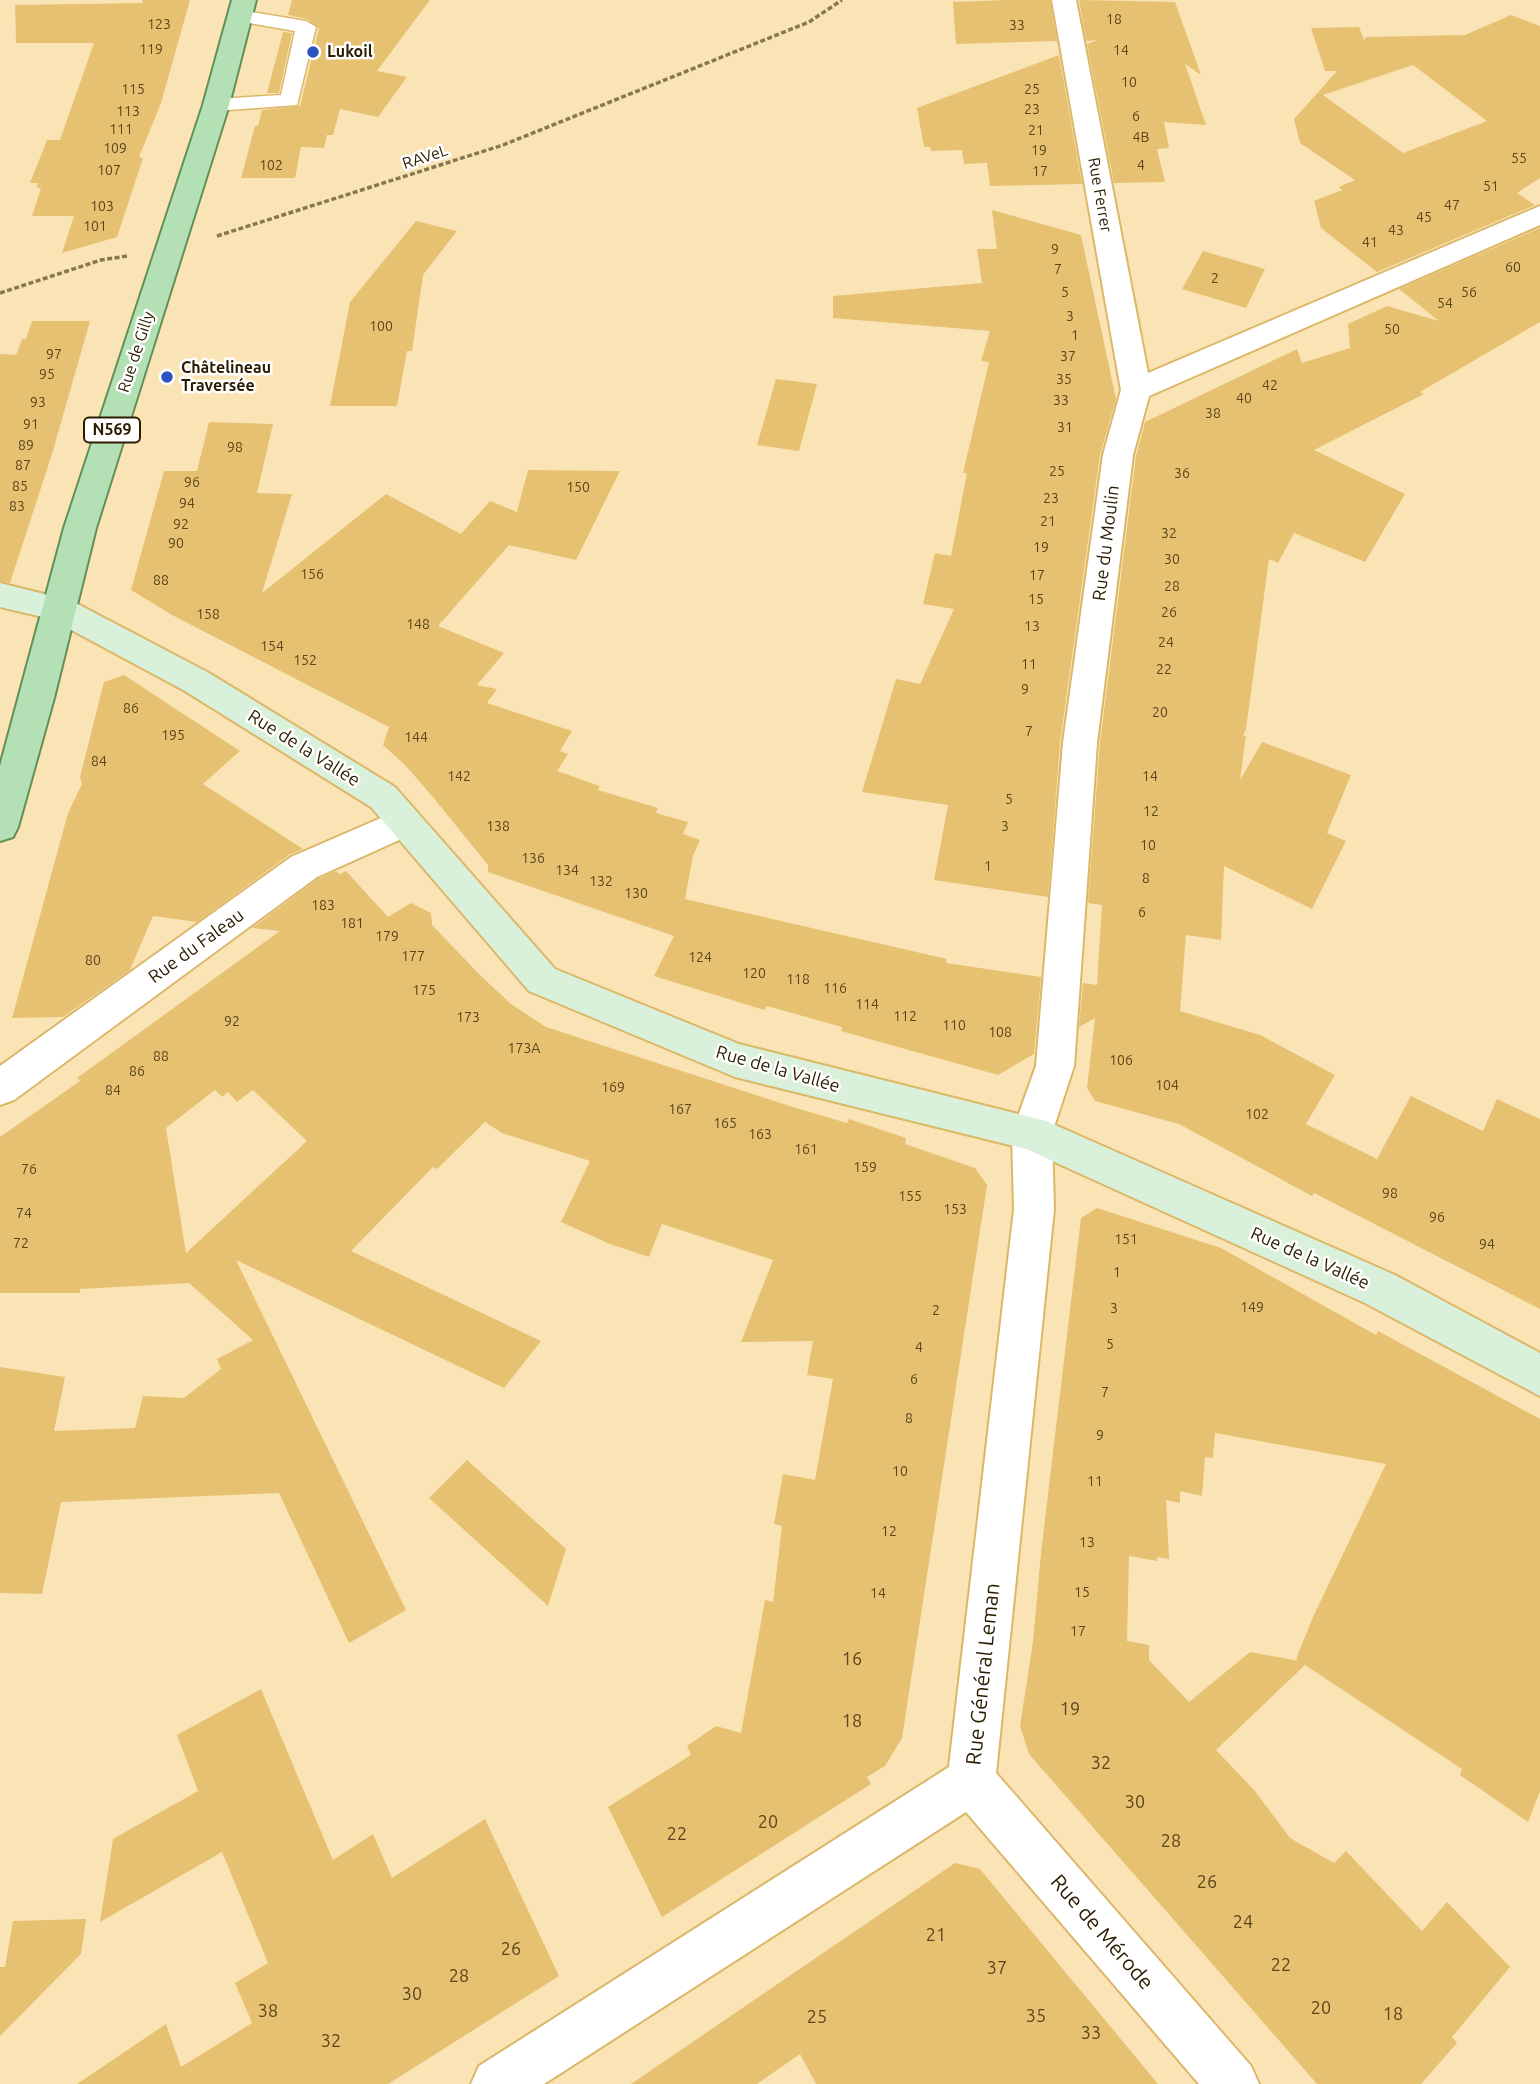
<!DOCTYPE html>
<meta charset="utf-8">
<style>
body{margin:0}
canvas{display:block;background:#fae4b6}
</style>
<canvas width="1540" height="2084"></canvas>
<script>
const g = document.querySelector('canvas').getContext('2d');
g.lineJoin = 'round';
function fillPath(path, color) { g.fillStyle = color; g.fill(path, 'evenodd'); }
function trace(path, color, width, dash) { g.strokeStyle = color; g.lineWidth = width; g.lineCap = dash ? 'butt' : 'round'; g.setLineDash(dash || []); g.stroke(path); }
function drawText(font, color, halo, rows, align = 'center') {
  g.font = font + ' Ubuntu,sans-serif'; g.lineWidth = 5; g.setLineDash([]); g.textBaseline = 'middle'; g.strokeStyle = halo; g.fillStyle = color; for (const [text, x, y, turn = 0] of rows) {
    g.save(); g.translate(x, y); g.rotate((+turn || 0) * Math.PI / 180); g.textAlign = isNaN(turn) ? turn : align; if (halo) g.strokeText(text, 0, 0); g.fillText(text, 0, 0); g.restore();
  }
}
const building = new Path2D(`
 M142 0H190L161 103 139 157 143 158 117 237 62 253 74 216H32L41 188H37L38 183H30L47 140H60L94 43H16L15 5 143 3Z
 M292 0H430L377 71 407 77 378 117 340 109 333 135H327L324 148 301 147 295 178H241L255 126H258L262 110 300 106 319 28 307 19 288 15Z
 M1006 0H1050L1057 41 956 44 953 2Z
 M1079 0 1175 2 1201 75 1185 64 1206 125 1164 122 1169 148 1157 149 1165 182 1114 183 1087 44 1098 40 1086 41Z
 M1511 15 1540 26V178L1517 193 1535 205 1377 272 1321 228 1314 201 1342 190 1339 187 1355 180 1300 143 1294 119 1337 71H1325L1311 28 1359 27 1364 40 1366 37 1465 35ZM1413 65 1487 121 1403 153 1323 95Z
 M283 32 292 33 279 93H267Z
 M1059 55 1082 184 990 186 987 163 964 164 962 150 931 151 930 147H924L917 108Z
 M992 210 1081 235 1116 399 1100 455 1060 743 1048 897 934 880 948 805 862 792 896 679 920 684 954 609 923 604 935 553 951 556 967 473H963L989 362 981 361 990 331 833 318V296L982 283 977 249H997Z
 M416 221 457 231 423 275 412 351H407L397 406H330L350 302Z
 M1540 228V322L1420 392 1424 394 1314 450 1405 494 1365 562 1294 533 1278 563 1269 559 1246 729 1243 735 1246 736 1240 780 1262 742 1351 775 1327 833 1346 841 1312 909 1224 866 1221 940 1186 935 1180 1011 1260 1035 1335 1075 1306 1124 1377 1159 1411 1096 1483 1131 1497 1099 1540 1119V1309L1314 1193 1312 1196 1179 1124 1095 1101 1087 1088 1095 1018 1079 1027 1083 983 1097 985 1102 905 1088 903 1100 743 1136 456 1145 422 1297 349 1302 363 1350 348 1348 324 1387 306 1439 321 1399 289Z
 M1203 251 1265 269 1246 308 1182 289Z
 M32 321H90L52 454 10 583 0 581V354L16 355 22 339H26Z
 M776 379 817 384 799 451 757 445Z
 M209 422 273 424 257 493 292 494 262 593 386 494 461 534 490 501 517 512 528 470 620 471 576 560 509 545 438 626 504 653 477 685 497 689 487 703 572 731 560 751 568 754 557 771 600 786 598 790 658 808 656 813 688 822 683 834 700 840 693 856 685 899 947 959 946 963 1041 977 1034 1054 998 1075 841 1031 842 1027 767 1006 764 1010 654 976 674 936 488 872V865L432 796 406 766 383 745 389 727 172 615 131 590 164 471H197Z
 M124 675 240 751 203 784 303 849 289 855 197 922 153 916 130 970 63 1017 12 1018 68 813 82 784 80 777 104 682Z
 M336 871 340 874 346 871 388 917 411 903 431 913 432 925 481 976 511 1004 546 1027 796 1108 847 1123 849 1119 906 1138 905 1144 975 1168 987 1185 902 1738 885 1766 867 1777 871 1784 662 1917 608 1807 691 1755 687 1746 716 1726 741 1733 765 1600 773 1602 782 1526 774 1524 783 1474 815 1480 833 1379 807 1375 813 1341 741 1342 773 1260 662 1224 649 1257 610 1244 561 1222 590 1161 502 1133 485 1122 437 1169 433 1167 351 1251 541 1341 504 1388 236 1260 406 1610 349 1643 279 1493 61 1502 42 1594 0 1593V1367L65 1377 54 1431 135 1428 143 1396 184 1398 221 1369 217 1359 253 1340 189 1283 80 1289V1293H0V1137L80 1081 77 1078 280 931 252 928 318 879ZM215 1090 222 1097 228 1092 237 1102 253 1090 307 1141 186 1253 166 1128Z
 M1097 1208 1221 1248 1376 1335 1378 1331 1540 1419V1791L1528 1822 1460 1775 1462 1769 1305 1665 1216 1750 1255 1791 1290 1838 1334 1863 1346 1851 1422 1931 1447 1902 1510 1967 1452 2037 1457 2043 1421 2084H1317L1029 1754 1020 1726 1033 1642 1041 1553 1081 1218ZM1215 1433 1386 1464 1313 1617 1296 1659 1299 1661 1250 1652 1189 1702 1149 1660V1645L1127 1641 1129 1556 1157 1561V1557L1169 1559 1166 1500 1180 1503V1491L1202 1496 1205 1457 1213 1458Z
 M467 1460 566 1549 548 1606 429 1498Z
 M261 1689 333 1860 373 1834 392 1878 485 1819 559 1976 388 2084H77L166 2024 181 2067 252 2023 235 1983 268 1963 222 1852 100 1922 113 1839 198 1791 177 1735Z
 M955 1863 980 1869 1158 2084H816L800 2054 757 2084H631Z
 M86 1919 81 1954 0 2036V1967H5L13 1921Z`);
const path = new Path2D(`
 M217 236 503 145 809 22 842 0
 M0 293 101 260 127 256`);
const service = new Path2D(`
 M239 10 306 21 316 27 297 105 216 111 209 109 206 105 209 101 216 99 281 95 295 31 232 20 229 16Z`);
const minor = new Path2D(`
 M1052 0H1076L1148 373 1540 206V225L1149 396 1133 455 1097 743 1074 1066 1052 1133 1054 1209 996 1773 1251 2066 1259 2084H1199L966 1812 544 2084H471L479 2066 949 1767 1014 1209 1012 1133 1036 1066 1063 743 1103 455 1121 390Z
 M404 808 417 812 422 822 417 832 317 877 14 1100 0 1105V1066L291 857Z`);
const secondary = new Path2D(`
 M0 583 72 601 209 673 395 787 555 969 739 1044 1046 1121 1395 1275 1540 1353V1396L1365 1303 1026 1149 735 1077 529 991 371 807 185 691 51 619 0 607Z`);
const primary = new Path2D(`
 M232 0H256L229 105 96 528 54 698 18 827 13 837 0 841V766L64 528 203 105Z`);
const markers = [
 [313,52,7,"#2b53c2"],
 [167,377,7,"#2b53c2"]
];
const numberNames = [
 ["18",1114,19],
 ["123",159,24],
 ["33",1017,25],
 ["119",151,49],
 ["14",1121,50],
 ["10",1129,82],
 ["115",133,89],
 ["25",1032,89],
 ["23",1032,109],
 ["113",128,111],
 ["6",1136,116],
 ["111",121,129],
 ["21",1036,130],
 ["4B",1141,137],
 ["109",115,148],
 ["19",1039,150],
 ["55",1519,158],
 ["102",271,165],
 ["4",1141,165],
 ["107",109,170],
 ["17",1040,171],
 ["51",1491,186],
 ["47",1452,205],
 ["103",102,206],
 ["45",1424,217],
 ["101",95,226],
 ["43",1396,230],
 ["41",1370,242],
 ["9",1055,249],
 ["60",1513,267],
 ["7",1058,269],
 ["2",1215,278],
 ["5",1065,292],
 ["56",1469,292],
 ["54",1445,303],
 ["3",1070,316],
 ["100",381,326],
 ["50",1392,329],
 ["1",1075,335],
 ["97",54,354],
 ["37",1068,356],
 ["95",47,374],
 ["35",1064,379],
 ["42",1270,385],
 ["40",1244,398],
 ["33",1061,400],
 ["93",38,402],
 ["38",1213,413],
 ["91",31,424],
 ["31",1065,427],
 ["89",26,445],
 ["98",235,447],
 ["87",23,465],
 ["25",1057,471],
 ["36",1182,473],
 ["96",192,482],
 ["85",20,486],
 ["150",578,487],
 ["23",1051,498],
 ["94",187,503],
 ["83",17,506],
 ["21",1048,521],
 ["92",181,524],
 ["32",1169,533],
 ["90",176,543],
 ["19",1041,547],
 ["30",1172,559],
 ["156",312,574],
 ["17",1037,575],
 ["88",161,580],
 ["28",1172,586],
 ["15",1036,599],
 ["26",1169,612],
 ["158",208,614],
 ["148",418,624],
 ["13",1032,626],
 ["24",1166,642],
 ["154",272,646],
 ["152",305,660],
 ["11",1029,664],
 ["22",1164,669],
 ["9",1025,689],
 ["86",131,708],
 ["20",1160,712],
 ["7",1029,731],
 ["195",173,735],
 ["144",416,737],
 ["84",99,761],
 ["142",459,776],
 ["14",1150,776],
 ["5",1009,799],
 ["12",1151,811],
 ["138",498,826],
 ["3",1005,826],
 ["10",1148,845],
 ["136",533,858],
 ["1",988,866],
 ["134",567,870],
 ["8",1146,878],
 ["132",601,881],
 ["130",636,893],
 ["183",323,905],
 ["6",1142,912],
 ["181",352,923],
 ["179",387,936],
 ["177",413,956],
 ["124",700,957],
 ["80",93,960],
 ["120",754,973],
 ["118",798,979],
 ["116",835,988],
 ["175",424,990],
 ["114",867,1004],
 ["112",905,1016],
 ["173",468,1017],
 ["92",232,1021],
 ["110",954,1025],
 ["108",1000,1032],
 ["173A",524,1048],
 ["88",161,1056],
 ["106",1121,1060],
 ["86",137,1071],
 ["104",1167,1085],
 ["169",613,1087],
 ["84",113,1090],
 ["167",680,1109],
 ["102",1257,1114],
 ["165",725,1123],
 ["163",760,1134],
 ["161",806,1149],
 ["159",865,1167],
 ["76",29,1169],
 ["98",1390,1193],
 ["155",910,1196],
 ["153",955,1209],
 ["74",24,1213],
 ["96",1437,1217],
 ["151",1126,1239],
 ["72",21,1243],
 ["94",1487,1244],
 ["1",1117,1272],
 ["149",1252,1307],
 ["3",1114,1308],
 ["2",936,1310],
 ["5",1110,1344],
 ["4",919,1347],
 ["6",914,1379],
 ["7",1105,1392],
 ["8",909,1418],
 ["9",1100,1435],
 ["10",900,1471],
 ["11",1095,1481],
 ["12",889,1531],
 ["13",1087,1542],
 ["15",1082,1592],
 ["14",878,1593],
 ["17",1078,1631]
];
const farPoinames = [
 ["Lukoil",327,52],
 ["Châtelineau",181,368],
 ["Traversée",181,386]
];
const farStreetnames = [
 ["RAVeL",425,157,-18],
 ["Rue Ferrer",1100,195,80],
 ["Rue de Gilly",136,352,-72]
];
const shields = [
 [112,430,56]
];
const shieldNames = [
 ["N569",112,430]
];
const streetNames = [
 ["Rue du Moulin",1106,543,-83],
 ["Rue de la Vallée",304,748,32],
 ["Rue du Faleau",196,946,-36],
 ["Rue de la Vallée",778,1069,16],
 ["Rue de la Vallée",1310,1258,24]
];
const nearNumbernames = [
 ["16",852,1659],
 ["19",1070,1709],
 ["18",852,1721],
 ["32",1101,1763],
 ["30",1135,1802],
 ["20",768,1822],
 ["22",677,1834],
 ["28",1171,1841],
 ["26",1207,1882],
 ["24",1243,1922],
 ["21",936,1935],
 ["26",511,1949],
 ["22",1281,1965],
 ["37",997,1968],
 ["28",459,1976],
 ["30",412,1994],
 ["20",1321,2008],
 ["38",268,2011],
 ["18",1393,2014],
 ["35",1036,2016],
 ["25",817,2017],
 ["33",1091,2033],
 ["32",331,2041]
];
const nearStreetnames = [
 ["Rue Général Leman",983,1674,-84],
 ["Rue de Mérode",1102,1932,49]
];
fillPath(building, '#e6c171');
trace(service, '#dcb768', 3);
trace(minor, '#dcb768', 4);
trace(secondary, '#dcb768', 4);
trace(primary, '#638f56', 4);
trace(path, '#897752', 3.5, [5, 2.5]);
fillPath(service, '#fff');
fillPath(minor, '#fff');
fillPath(secondary, '#d9f0da');
fillPath(primary, '#b3e1b5');
for (const [x, y, r, color] of markers) { const dot = new Path2D(); dot.arc(x, y, r, 0, 2 * Math.PI); g.fillStyle = color; g.fill(dot); trace(dot, '#fff', 2.5); }
drawText('14px', '#5a451c', null, numberNames);
drawText('bold 16px', '#2b1c00', '#fff', farPoinames, 'left');
drawText('16px', '#2b1c00', '#fff', farStreetnames);
for (const [x, y, w] of shields) { const box = new Path2D(); box.roundRect(x - w / 2, y - 12.5, w, 25, 5); g.fillStyle = '#fff'; g.fill(box); trace(box, '#2b1c00', 2); }
drawText('bold 16px', '#2b1c00', null, shieldNames);
drawText('18px', '#2b1c00', '#fff', streetNames);
drawText('18px', '#5a451c', null, nearNumbernames);
drawText('21px', '#2b1c00', '#fff', nearStreetnames);
</script>
